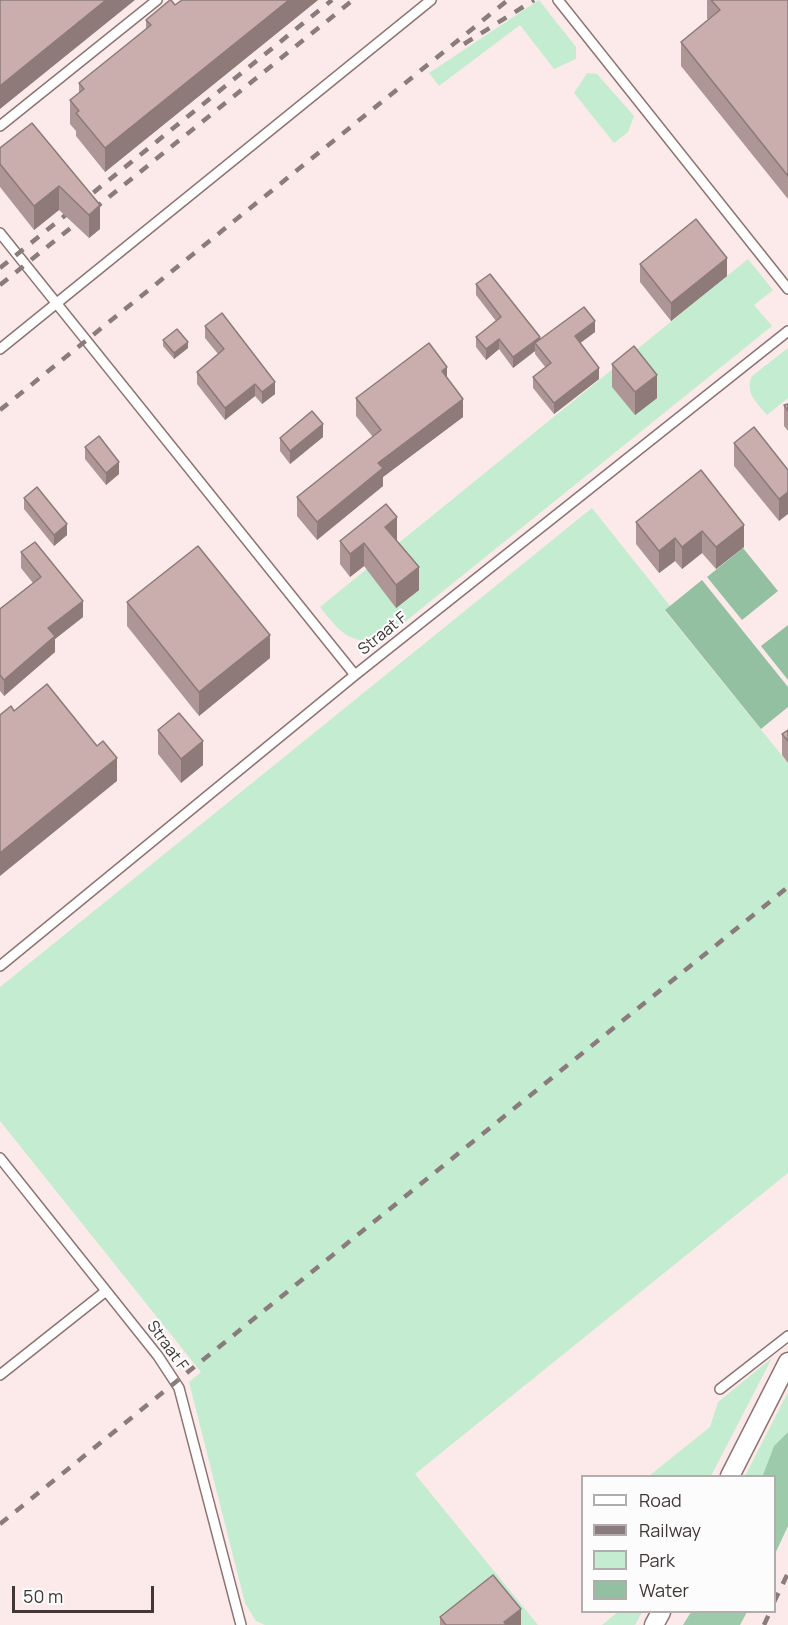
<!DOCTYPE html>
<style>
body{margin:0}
#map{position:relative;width:788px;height:1625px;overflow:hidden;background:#fbeae9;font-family:Manrope,sans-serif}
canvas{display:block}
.legend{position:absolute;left:581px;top:1475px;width:195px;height:138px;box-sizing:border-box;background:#fcfcfc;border:2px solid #b2adad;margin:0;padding:8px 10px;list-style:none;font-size:18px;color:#423737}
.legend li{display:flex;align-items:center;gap:12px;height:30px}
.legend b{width:30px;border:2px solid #b2adad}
.scale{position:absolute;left:12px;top:1586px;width:142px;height:27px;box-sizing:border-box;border:3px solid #423737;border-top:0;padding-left:8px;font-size:18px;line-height:21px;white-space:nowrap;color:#423737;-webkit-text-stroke:4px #fcfcfc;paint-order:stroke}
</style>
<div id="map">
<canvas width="788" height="1625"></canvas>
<ul class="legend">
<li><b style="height:8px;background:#fff"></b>Road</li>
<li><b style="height:8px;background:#8a7c7c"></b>Railway</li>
<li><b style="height:16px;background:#c3ecd0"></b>Park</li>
<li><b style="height:16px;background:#92c0a1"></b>Water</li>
</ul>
<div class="scale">50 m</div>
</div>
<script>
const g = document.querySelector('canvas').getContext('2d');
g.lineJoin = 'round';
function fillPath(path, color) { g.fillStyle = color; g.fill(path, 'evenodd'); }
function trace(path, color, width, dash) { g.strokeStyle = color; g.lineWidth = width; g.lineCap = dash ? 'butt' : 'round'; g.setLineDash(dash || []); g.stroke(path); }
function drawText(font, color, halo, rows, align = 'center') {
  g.font = font + ' Manrope,sans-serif'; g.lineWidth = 4.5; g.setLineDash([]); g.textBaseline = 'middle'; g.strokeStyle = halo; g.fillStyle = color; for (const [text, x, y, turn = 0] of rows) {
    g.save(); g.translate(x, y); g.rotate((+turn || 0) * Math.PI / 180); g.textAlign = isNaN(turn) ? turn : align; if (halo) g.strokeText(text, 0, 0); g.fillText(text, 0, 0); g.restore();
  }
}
const green = new Path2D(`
 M539 0 576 47V59L554 69 520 25 439 86 429 73Z
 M587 73 597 74 634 116 628 132 614 143 574 93Z
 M748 259 773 290 754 305 772 326 396 629C358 652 343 637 320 607Z
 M788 348V398L767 415C757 403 744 392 752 376Z
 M592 508 670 606 665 611 788 763V1173L415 1474 538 1625H265L256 1621 245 1603 189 1382 201 1372 0 1121V987Z
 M772 1358 711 1476H649L710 1427 718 1402Z
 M788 1392V1432L774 1446 763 1476H745Z
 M618 1612H642L635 1625H602Z`);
const forest = new Path2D(`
 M788 1432V1526L775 1554 774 1476 763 1475 774 1446Z
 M691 1612H747L740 1625H683Z`);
const water = new Path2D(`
 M743 548 778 591 742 620 707 577Z
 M702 580 788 687V707L761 729 665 610Z
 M788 625V680L761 646Z`);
const lane = new Path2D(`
 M558 0 788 289
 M0 126 157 0
 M0 233 355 675
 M0 349 431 0
 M0 966 355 675 788 331
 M0 1158 158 1356 179 1388 241 1625
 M0 1375 106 1291
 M720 1389 788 1336`);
const street = new Path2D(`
 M730 1476 788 1362
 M654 1625 661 1612`);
const rail = new Path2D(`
 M464 44 534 0
 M0 268 332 0
 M0 285 353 0
 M0 410 508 0
 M0 1524 788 887
 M774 1602 788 1573
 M764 1625 770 1612`);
const wall = new Path2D(`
 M182 0H318L105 172 76 136V131L70 124V100L79 93V83L146 29V20L175 5Z
 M707 0H788V199L681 66V42L708 20 707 18Z
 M32 123 100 229 89 238 59 210 34 230 0 187V148Z
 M640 264 727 276 671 321 640 282Z
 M476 284 540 339 595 332 580 343 599 379 554 414 533 388V377L546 368 535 354V351L513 368 499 349 486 360 476 347V337L496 321 476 295Z
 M205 326 275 394 262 404 255 396 225 420 197 384V372L218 354 205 338Z
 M163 340 188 348 174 359 163 346Z
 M612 364 657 398 635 415 612 387Z
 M447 379 463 417 383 477V486L317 540 297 516V497L373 437 356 416V398Z
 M788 404V431L784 426V405Z
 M323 437 290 464 280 451V438Z
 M734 443 788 470 779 521 734 466Z
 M85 447 119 474 106 485 85 459Z
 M701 470 744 547 716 569 702 553 682 569 675 561 659 573 636 544V522Z
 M24 498 67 535 54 546 24 509Z
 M340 541H397L419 590 396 608 364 566 350 577 340 564Z
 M21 552 83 617 55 639V652L4 696 0 691V609L33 583 21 568Z
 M127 602 270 658 199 716 127 626Z
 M158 730 203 765 181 783 158 754Z
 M788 730V763L782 755V734Z
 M440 1617 521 1625H440Z`);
const shadedWall = new Path2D(`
 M106 0H135L0 109V86Z
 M289 0H318L105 172V148Z
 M59 186V210L34 230V206Z
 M100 205V229L89 238V215Z
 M727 258V276L671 321V303Z
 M595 321V332L575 347V336Z
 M540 337V347L535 343V351L513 368V357Z
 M499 339V349L486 360V349Z
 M188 342V348L174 359V353Z
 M447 367V385L442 371Z
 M599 368V379L554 414V403Z
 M657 375V398L635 415V392Z
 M275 382V394L262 404V392Z
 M255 384V396L225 420V408Z
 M463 399V417L383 477V486L317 540V522L378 463Z
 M323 424V437L290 464V451Z
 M119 462V474L106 485V473Z
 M788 492V514L779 521V499Z
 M397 517V541L385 527Z
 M67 524V535L54 546V535Z
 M744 525V547L716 569V547Z
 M702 531V553L682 569V547Z
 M675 538V561L659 573V551Z
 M364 543V566L350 577V554Z
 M419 567V590L396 608V585Z
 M83 601V617L55 639V652L4 696V680L48 628Z
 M270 635V658L199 716V692Z
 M203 741V765L181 783V759Z
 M117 758V781L0 876V853Z
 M521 1609V1625H504V1622Z`);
const building = new Path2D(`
 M0 0H106L0 86Z
 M170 0H171L175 5 182 0H289L105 148 76 113 79 111 70 100 84 89 79 83 151 25 146 20Z
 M711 0H788V176L681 42 720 10Z
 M32 123 100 205 89 215 59 186 34 206 0 164V148Z
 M696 219 727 258 671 303 640 264Z
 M490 274 540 337 513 357 499 339 486 349 476 337 501 317 476 284Z
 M584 307 595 321 575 336 599 368 554 403 533 377 551 363 535 343Z
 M222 313 275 382 262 392 255 384 225 408 197 372 224 349 205 326Z
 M177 329 188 342 174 353 163 340Z
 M429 343 447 367 442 371 463 399 378 463 383 468 317 522 297 497 381 430 356 398Z
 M634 346 657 375 635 392 612 364Z
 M788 404V411L784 405Z
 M312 411 323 424 290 451 280 438Z
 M754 427 788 470V492L779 499 734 443Z
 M99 436 119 462 106 473 85 447Z
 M701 470 744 525 716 547 702 531 682 547 675 538 659 551 636 522Z
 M37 487 67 524 54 535 24 498Z
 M386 504 397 517 385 527 419 567 396 585 364 543 350 554 340 541Z
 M35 542 83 601 48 628 55 636 4 680 0 675V609L41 577 21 552Z
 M198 546 270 635 199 692 127 602Z
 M47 684 97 746 103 741 117 758 0 853V715L11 706 14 711Z
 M179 713 203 741 181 759 158 730Z
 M788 730V741L782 734Z
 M493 1575 521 1609 504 1622 506 1625H446L440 1617Z`);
const streetNames = [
 ["Straat F",383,634,-39],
 ["Straat F",167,1346,54]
];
fillPath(green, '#c3ecd0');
fillPath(forest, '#9ccaab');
fillPath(water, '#92c0a1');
trace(lane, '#8d7473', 12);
trace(street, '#8d7473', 21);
trace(lane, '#fff', 9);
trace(street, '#fff', 18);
trace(rail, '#8a7c7c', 4.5, [10, 10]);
fillPath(wall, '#ad9695');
fillPath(shadedWall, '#8d7a79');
fillPath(building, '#c9aead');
trace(building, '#8d7a79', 1.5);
drawText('16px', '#423737', '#fcfcfc', streetNames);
</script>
